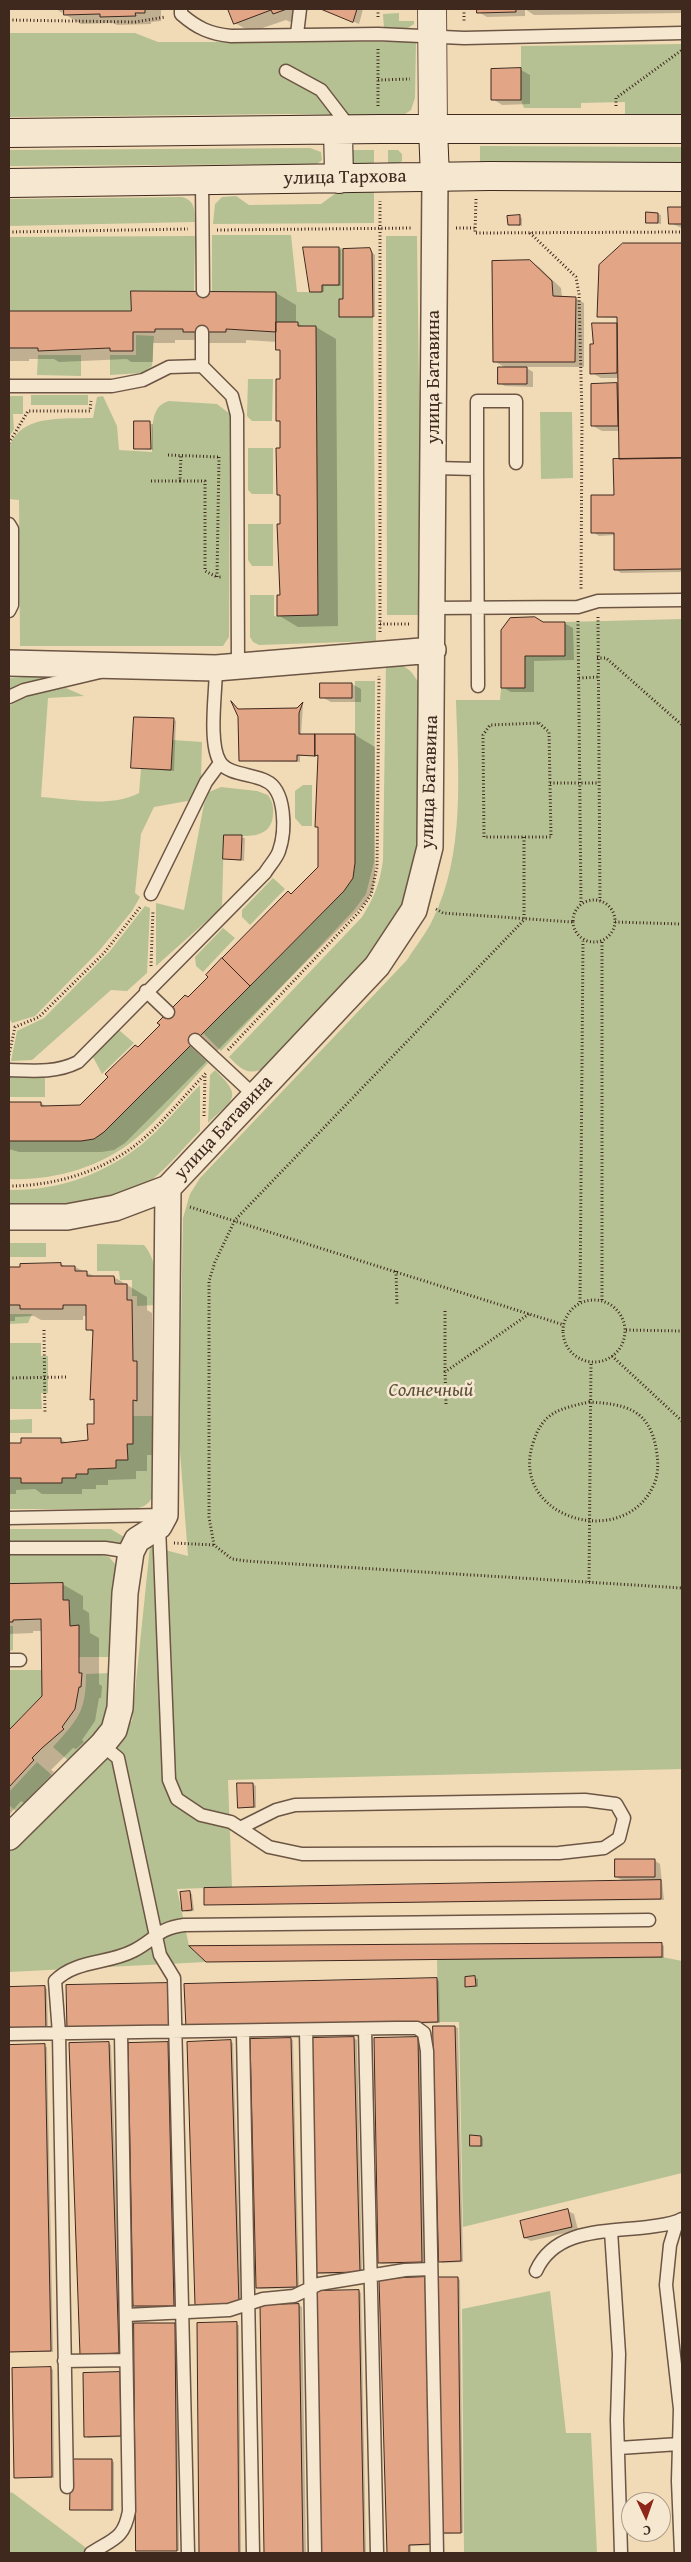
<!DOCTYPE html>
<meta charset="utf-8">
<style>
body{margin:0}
#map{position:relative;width:691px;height:2562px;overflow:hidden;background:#f1dbb6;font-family:"Gentium Book Plus",serif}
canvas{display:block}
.frame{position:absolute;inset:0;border:10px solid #3f281e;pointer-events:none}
.north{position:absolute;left:621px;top:2492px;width:50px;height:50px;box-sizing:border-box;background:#f6e8d0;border:1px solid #ad9b89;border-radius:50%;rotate:177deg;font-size:14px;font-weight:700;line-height:20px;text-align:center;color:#3f281e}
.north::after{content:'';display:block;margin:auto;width:18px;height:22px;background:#8f2418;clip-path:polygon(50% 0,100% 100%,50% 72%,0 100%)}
</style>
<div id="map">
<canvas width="691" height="2562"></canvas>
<div class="frame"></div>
<div class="north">С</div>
</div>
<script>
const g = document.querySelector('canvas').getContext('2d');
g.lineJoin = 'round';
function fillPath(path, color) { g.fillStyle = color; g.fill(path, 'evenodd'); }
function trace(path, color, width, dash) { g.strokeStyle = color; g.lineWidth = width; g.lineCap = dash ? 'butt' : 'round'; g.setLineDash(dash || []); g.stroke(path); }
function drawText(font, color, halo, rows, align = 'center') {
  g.font = font + ' "Gentium Book Plus",serif'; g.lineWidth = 5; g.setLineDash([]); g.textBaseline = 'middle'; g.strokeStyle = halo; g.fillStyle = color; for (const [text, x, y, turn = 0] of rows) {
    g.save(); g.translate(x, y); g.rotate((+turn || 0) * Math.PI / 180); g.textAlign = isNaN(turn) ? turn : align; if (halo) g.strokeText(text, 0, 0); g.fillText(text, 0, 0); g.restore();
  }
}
const green = new Path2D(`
 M399 13V21H414V24L408 28 384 29 383 14Z
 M9 33H135L158 42H416L415 98 411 110 402 116 287 114 9 117Z
 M682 44V114H625V102L581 103V108H524L521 100V46Z
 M480 146 682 147V164H480Z
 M310 148 321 152 322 160 317 164 9 166V150Z
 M348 150H374V165H350Z
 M388 150H398L402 154V161L398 164 388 165Z
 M374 192V223L213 224 215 204 222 197 236 196 249 205 321 204 336 193Z
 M182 197C196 201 194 210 195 222L9 226V199Z
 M212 235H291L297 292H322V285H339V247L343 249V299L373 317 376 641 259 645 253 642 250 637V595H274V616L318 615 316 326H298L297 322H276V292H212Z
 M195 236 194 291H131V311H9V237Z
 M386 236H417L422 615H387Z
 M136 335 154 336 152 366 143 373 110 375V355H136Z
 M38 355H81V376L37 375Z
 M248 379H273L272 421H252L247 416Z
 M31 395H88V405H31Z
 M9 396H23V414H13L14 429 9 437Z
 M103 396 117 426 119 450 152 452C153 434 148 406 169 401L217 404 230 414 229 637 223 646H20L19 500 9 499C9 485 5 461 9 449 18 413 66 419 93 418L97 397Z
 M540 412H572L573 478 541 479Z
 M248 448H273V494H252L248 490Z
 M248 524H273V566H252L248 560Z
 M682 619V1769L228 1780 232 1887 177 1889 189 1946 206 1962 9 1972V1844L132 1721 150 1546 188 1556 179 1439 183 1218 190 1194 200 1178 407 960C415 947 425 935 432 921 466 854 458 772 456 700H500L501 688H525V656H565V622Z
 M386 662C402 664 410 667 418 682V832L414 861 403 904 367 959 268 1067C248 1076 243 1071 229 1057L362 917C374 898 380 883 383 860Z
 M71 674 9 691V678Z
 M355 681H375L374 862 366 894 354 910 221 1051 203 1033 344 891 353 878 355 863Z
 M66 688 84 696 48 698 41 797C72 799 111 808 139 793L141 769 171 770 173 740 202 742 201 779 193 800 154 807 141 834 135 893 140 897 132 911 99 951 35 1016 12 1023 9 1018V706L28 693Z
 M303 785H312V826H302L295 818V791Z
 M221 787 257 791 268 795C272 801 274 807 273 814 272 841 243 836 224 835L222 905 219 910 156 966V903L184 910 204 804 209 792Z
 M273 878 285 889 250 925 242 917V910Z
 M145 906 150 908 147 973 127 991 111 990 32 1060 11 1061 17 1031 44 1018 110 951Z
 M223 928 235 938 203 972 196 966 195 957Z
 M119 1030 134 1043 102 1074 93 1057Z
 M190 1046 208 1063C184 1088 160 1119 134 1140 99 1168 52 1181 9 1179V1141H81Z
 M215 1070C244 1098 233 1099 208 1123L210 1075Z
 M9 1077H45V1097H9Z
 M200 1085V1131C185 1146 170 1165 154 1178 118 1208 53 1208 9 1211V1190C56 1191 103 1175 141 1145 162 1128 181 1104 200 1085Z
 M10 1243H46V1257H10Z
 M97 1244 144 1245C159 1262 155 1285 156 1305L137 1306V1296H132V1280H120L119 1271H97Z
 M9 1314H32L28 1323 9 1324Z
 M9 1343H41V1356H48V1393H41L42 1409H9Z
 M133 1416H154C154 1433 157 1486 151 1499 147 1507 139 1508 131 1509H9V1478H21V1483H62V1478H76V1474H88V1469L116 1468V1460H127V1444H133Z
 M32 1419V1433H9V1420Z
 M9 1529H111L124 1537V1541L120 1545 9 1543Z
 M97 1554 109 1557 116 1565 112 1587V1657H79V1626H70L69 1600H63L62 1583 9 1584V1555Z
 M9 1626H13V1650L9 1651Z
 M9 1670H42V1696L9 1730Z
 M111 1673 109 1719 71 1763 53 1747C78 1719 86 1712 86 1674Z
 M37 1762 54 1777 19 1814 9 1805V1792Z
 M662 1957 682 1961V2173L463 2227 459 2022H438L437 1958Z
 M550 2291 566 2433H591L597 2553H464L462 2309Z
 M9 2492 13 2493 93 2553H9Z`);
const shadow = new Path2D(`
 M56 9H161V21L151 22V24L117 25 113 23 81 24Z
 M229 9H302L304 17 290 22 286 20 251 32 235 23Z
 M323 9H363L359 24Z
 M478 9H682V13L534 15 525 9V16L487 17 478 12Z
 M521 70 530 75V104L502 105 493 99Z
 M670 208H682V228L670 223Z
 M658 214 661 215V224L647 222Z
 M519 217 522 218V226L509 224Z
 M624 245H682V572L621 573 615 569V535L599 536 593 532 615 496 624 460 620 431H602L593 426 592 385 619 386V378H601L592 373 594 324H618V318L599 317Z
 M339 249 341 250V286H324V292L311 291Z
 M369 250 375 255V317H343L340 316 344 301Z
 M530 261 539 267 561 288 562 297 575 298 584 303V367H525L533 372V387L505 386 499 383 506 368 494 361Z
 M276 293 296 305V323L305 327H316L336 339 338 626 298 627 278 615 282 596 281 496 278 494 281 422 278 420 281 380V351L277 349V342L246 340V343H204L200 340H175V343H153V362H131L127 359 59 362 54 359H29V361H9V312H132Z
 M135 423 153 424V450L135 448Z
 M543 623H564L573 628 574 660 534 661V692H511L502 687Z
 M352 684 361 689V702H331L322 697Z
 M303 704 301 735H355L375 747V876L373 890 365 903 125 1143 114 1150 102 1152H19L9 1149V1103H41L47 1107 81 1106 319 868V828L316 827 319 756H300V762L240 761 239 717 234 705 239 710H298Z
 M173 719 176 721 174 771 132 768Z
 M226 836 245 838 244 861 225 859Z
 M61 1264 66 1267H75L96 1277H114L147 1297V1310L152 1313V1371L157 1374V1412L153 1411V1455H147V1471H136V1479L108 1480V1485H96V1489H82V1494H42L35 1489 16 1490V1494H9V1444L60 1439 69 1444H75L74 1441H89L95 1425V1401L91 1399 94 1333 88 1329V1316H83V1320H41L34 1316 15 1317V1321H9V1268H21V1265Z
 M62 1584 83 1596V1609L89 1613 90 1633 99 1638V1684L102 1686 101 1698H99L95 1721 82 1740 84 1742 76 1749 73 1748 51 1770 54 1772 24 1803 21 1801 9 1815V1732L44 1696 42 1631H33V1633L9 1634V1585Z
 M253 1784 256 1786V1808H241L239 1807Z
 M654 1860 660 1864 664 1900 206 1904 626 1882 616 1877Z
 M189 1892 192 1894 194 1911 186 1912 184 1910Z
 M661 1944 664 1946V1958L210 1962 207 1961Z
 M475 1978 478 1979V1987L466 1986Z
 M437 1979 439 1981 440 2023 189 2029Z
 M45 1987 47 1989 48 2031 9 2032V1988Z
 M455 2027 458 2028 463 2262 442 2263 440 2261Z
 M354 2038 357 2040 362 2273 319 2274 316 2273Z
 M418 2038 420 2040 424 2263 382 2264 379 2262Z
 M291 2039 293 2040 299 2288 260 2289 257 2288Z
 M231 2042 233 2043 241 2305 199 2306 196 2304Z
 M108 2043 111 2045 122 2354 84 2355Z
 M168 2043 171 2045 176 2306 137 2307 135 2306 130 2044Z
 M9 2046 47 2047 53 2352 10 2351Z
 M481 2137 483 2138V2147L471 2145Z
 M568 2211 574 2214 578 2230 531 2241 525 2238Z
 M424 2278 427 2280 435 2545 411 2546V2553H388L380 2280Z
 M458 2278 460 2280 463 2533 445 2534 442 2532Z
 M359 2291 361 2293 366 2553H322L317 2292Z
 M299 2305 302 2307 306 2553H265L261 2306Z
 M198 2324 239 2325 241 2553H200Z
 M175 2325 177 2326 179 2551H139L137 2550Z
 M51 2368 53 2370 54 2478H17L15 2477Z
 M120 2374 122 2375 124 2437 88 2438 86 2436Z
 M112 2461 114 2462V2511L72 2509Z`);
const building = new Path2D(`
 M64 9H145V13H135L136 16 100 17V14L64 15Z
 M228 9H287L273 14 271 10 234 24Z
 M321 9H357L353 22Z
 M477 9H516V12L477 13Z
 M521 68V100H491V69Z
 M668 207H682V224H669Z
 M646 212 658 213V223H646Z
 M520 215V225H508L507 216Z
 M623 243H682V458L619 459 617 317H597L599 265Z
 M303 247H339V285H322V292H310Z
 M370 248 372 253 373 317H339V299H343V249Z
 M530 260 552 281 553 296 576 297 575 362H493L492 261Z
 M131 291 276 292V332L226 329V332H183V329H155V332H133V351H110V348L38 351V348H9V350V311H131Z
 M276 322H298V326H316L318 615 277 616V595H280L277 524H280V495H277L276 448H280V421H276V379H280V350H276Z
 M592 323H617V373L590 374V344H593Z
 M498 367H527V384H498Z
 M617 383 618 426H591V384Z
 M134 421H150L151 449H134Z
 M682 458V569L614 570V533H591V495H614L613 459Z
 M535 617 543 622H565V656H525V688H501V630L510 618Z
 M320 683H352V698H320Z
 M231 701 238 709 297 708 303 702 299 713V734H315V756L297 755V761H239L238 717Z
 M134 717 174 718 171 770 131 768Z
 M315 734H355V863L353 878 344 891 250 986 222 958 288 891 291 894 318 867V827H315L318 755 315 756Z
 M224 835H242L241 860 223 859Z
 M222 958 250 986 104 1132 94 1139 81 1141H9V1102H41V1106L80 1105 108 1077 105 1074 135 1045 138 1047 160 1025 157 1023 185 995 188 997 208 977 206 975Z
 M61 1263V1266H75V1271H87V1276H114L115 1284H127V1300H132L133 1361H137V1401L133 1400V1444H127L128 1460H116V1468L88 1469V1474H76V1478H62V1483H21V1478H9V1443H21V1438H61V1443L88 1440 87 1424H94V1399L90 1400 93 1330H86V1305H63V1309H20V1305H9V1267H20V1264Z
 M63 1583V1600H69L70 1626 79 1625V1673H82L81 1687H79L75 1709 62 1727 64 1729 42 1748 32 1758 34 1760 9 1787V1730L42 1696 41 1619 13 1620V1622H9V1584Z
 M237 1783H253L254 1807 238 1808Z
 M615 1859H655V1877H615Z
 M661 1880V1899L204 1905V1888Z
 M190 1891 192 1910 182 1911 180 1892Z
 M662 1943V1957L206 1962 189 1946Z
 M475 1976 476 1986 465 1987V1977Z
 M437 1978 438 2022 186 2028 184 1984Z
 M168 1983 169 2028 67 2030 66 1985Z
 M45 1986 46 2030 9 2031V1987Z
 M433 2026H455L461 2261 439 2262Z
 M354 2037 360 2272 315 2273 310 2038Z
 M418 2037 422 2262 378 2263 374 2038Z
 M291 2038 297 2287 256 2288 250 2039Z
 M231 2040 239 2304 195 2305 187 2042Z
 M109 2042 119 2353 80 2355 69 2043Z
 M168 2042 174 2306H133L128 2043Z
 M45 2044 51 2351 9 2352V2045Z
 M470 2135 481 2136V2146H470Z
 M568 2209 572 2227 524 2238 520 2221Z
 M425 2277 433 2544 409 2545V2553H387L379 2279Z
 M438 2277H458L461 2533H441Z
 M359 2290 364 2553H321L316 2291Z
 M299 2304 303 2553H264L260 2305Z
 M237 2322 239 2553H199L197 2323Z
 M134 2323H175L177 2551H136Z
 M51 2367 52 2477 14 2478 12 2368Z
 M120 2372 121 2436 84 2437 83 2373Z
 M71 2459H112V2510H70Z`);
const path = new Path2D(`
 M378 9V18
 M464 9V23
 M9 20 135 22 165 17
 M378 49V106
 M378 80 410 79
 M616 106V98L682 50
 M476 199 475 233 682 232
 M456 228H475
 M217 230 413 228
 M9 232 188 229
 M530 233 576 277 579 294 582 417 581 590
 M9 443 28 411H90L91 401
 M168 455 219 457
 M219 457 217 577H221
 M151 481H180L181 455
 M180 481H205V571L217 577
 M598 617 600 901
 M578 621 581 903
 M380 624H409
 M380 632V201
 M597 658H606L682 725
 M579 678 598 677
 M539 723 549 732 551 837H484L483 735 490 725Z
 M550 783H599
 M524 837V920L235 1220 215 1262 209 1281V1517L214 1545 232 1559 246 1561 682 1588
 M573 921a21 21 0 1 1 42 0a21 21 0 1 1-42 0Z
 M436 909 443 913 573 922
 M615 922 682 924
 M602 942V1300
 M151 966 153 910
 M228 1050 359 912 371 895 377 867 379 676
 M9 1055 15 1027 39 1017 104 953 141 906
 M204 1116 205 1075
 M9 1186C54 1186 101 1172 137 1144 161 1125 185 1095 206 1073
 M190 1207 564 1325
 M396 1271 397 1306
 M563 1331a31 31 0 1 1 62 0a31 31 0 1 1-62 0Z
 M580 1302 583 941
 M445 1311V1371
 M44 1330 45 1414
 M626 1330 682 1331
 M612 1356 682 1421
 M9 1378 68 1377
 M589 1402C625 1404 649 1409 656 1448 658 1459 659 1471 655 1482 627 1553 508 1519 533 1443 543 1411 560 1409 589 1402Z
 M446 1404 445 1372 529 1314
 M174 1543 214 1545
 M589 1582 591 1362`);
const service = new Path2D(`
 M181 9V14C197 28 210 34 231 36L378 34 464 38 682 33
 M297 34 300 9
 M286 71 321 90 351 129
 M202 180 203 291
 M202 366V332
 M9 386H112L143 380 169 367 202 366 232 396 237 415 238 666
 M434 468 477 469 478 686
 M477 469V401H516V463
 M9 524 12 529V605L9 611
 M433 608 578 607 598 601 682 600
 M9 697 24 690 100 672
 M151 894 206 782 220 763
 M146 991 168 1012
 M195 1040 255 1096
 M9 1070C34 1071 56 1073 78 1062L265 873C269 866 277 858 279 851 286 831 286 790 266 781 254 774 228 775 220 762 208 743 216 691 216 668
 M9 1518 165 1515
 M159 1526 169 1780 177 1799 201 1815 231 1822 269 1847 302 1854 559 1853 604 1848 619 1838 624 1818 616 1804 585 1800 295 1805 276 1810 240 1828
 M9 1548H105L131 1552
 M9 1660H20
 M102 1745 118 1758 160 1955 174 1978 188 2553
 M365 2029 377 2553
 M306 2030 315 2553
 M243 2032 253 2553
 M9 2034 396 2028H417L424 2033 427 2051 437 2553
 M677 2222 670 2245 666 2285 680 2409 678 2481 681 2553
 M611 2231 619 2354 617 2420 621 2553
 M536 2271C555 2228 607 2232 648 2227 659 2225 672 2225 682 2219
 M126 2315 229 2310 263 2299 294 2296 319 2284 405 2270 431 2269
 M64 2361 126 2360
 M619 2448 679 2444
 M67 2487 59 2034 55 1981C75 1960 108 1964 133 1951 155 1940 158 1928 184 1925L649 1920
 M91 2553C113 2539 124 2539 129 2511L121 2034`);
const minor = new Path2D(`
 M9 663 216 668 433 650
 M9 1217H67L115 1208 168 1188 377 966 414 910 430 847 435 177
 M9 1837 102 1745 114 1730 120 1708 125 1593 131 1552 137 1540 159 1526 165 1515 168 1188`);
const tertiary = new Path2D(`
 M432 9 433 129`);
const secondary = new Path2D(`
 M338 129 339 179
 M433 129 435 177
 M9 133 380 129H682
 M9 183 490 176 682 177`);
const streetNames = [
 ["улица Тархова",345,178,-1],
 ["улица Батавина",434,377,-90],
 ["улица Батавина",430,782,-88],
 ["улица Батавина",224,1128,-47]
];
const parkNames = [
 ["Солнечный",431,1391]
];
fillPath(green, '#b5c192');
fillPath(shadow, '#0003');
fillPath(building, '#e2a687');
trace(building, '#3f281e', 1);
trace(service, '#6c5544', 15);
trace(minor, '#6c5544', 28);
trace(tertiary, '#6c5544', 30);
trace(secondary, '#3f281e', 30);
trace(path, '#3f281e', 3, [1, 2.5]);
trace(service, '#f6e8d0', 12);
trace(minor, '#f6e8d0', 25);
trace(tertiary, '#f6e8d0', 28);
trace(secondary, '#f6e8d0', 28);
drawText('19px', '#3f281e', '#f6e8d0', streetNames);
drawText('italic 19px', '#5c4e3b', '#f6e8d0', parkNames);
</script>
